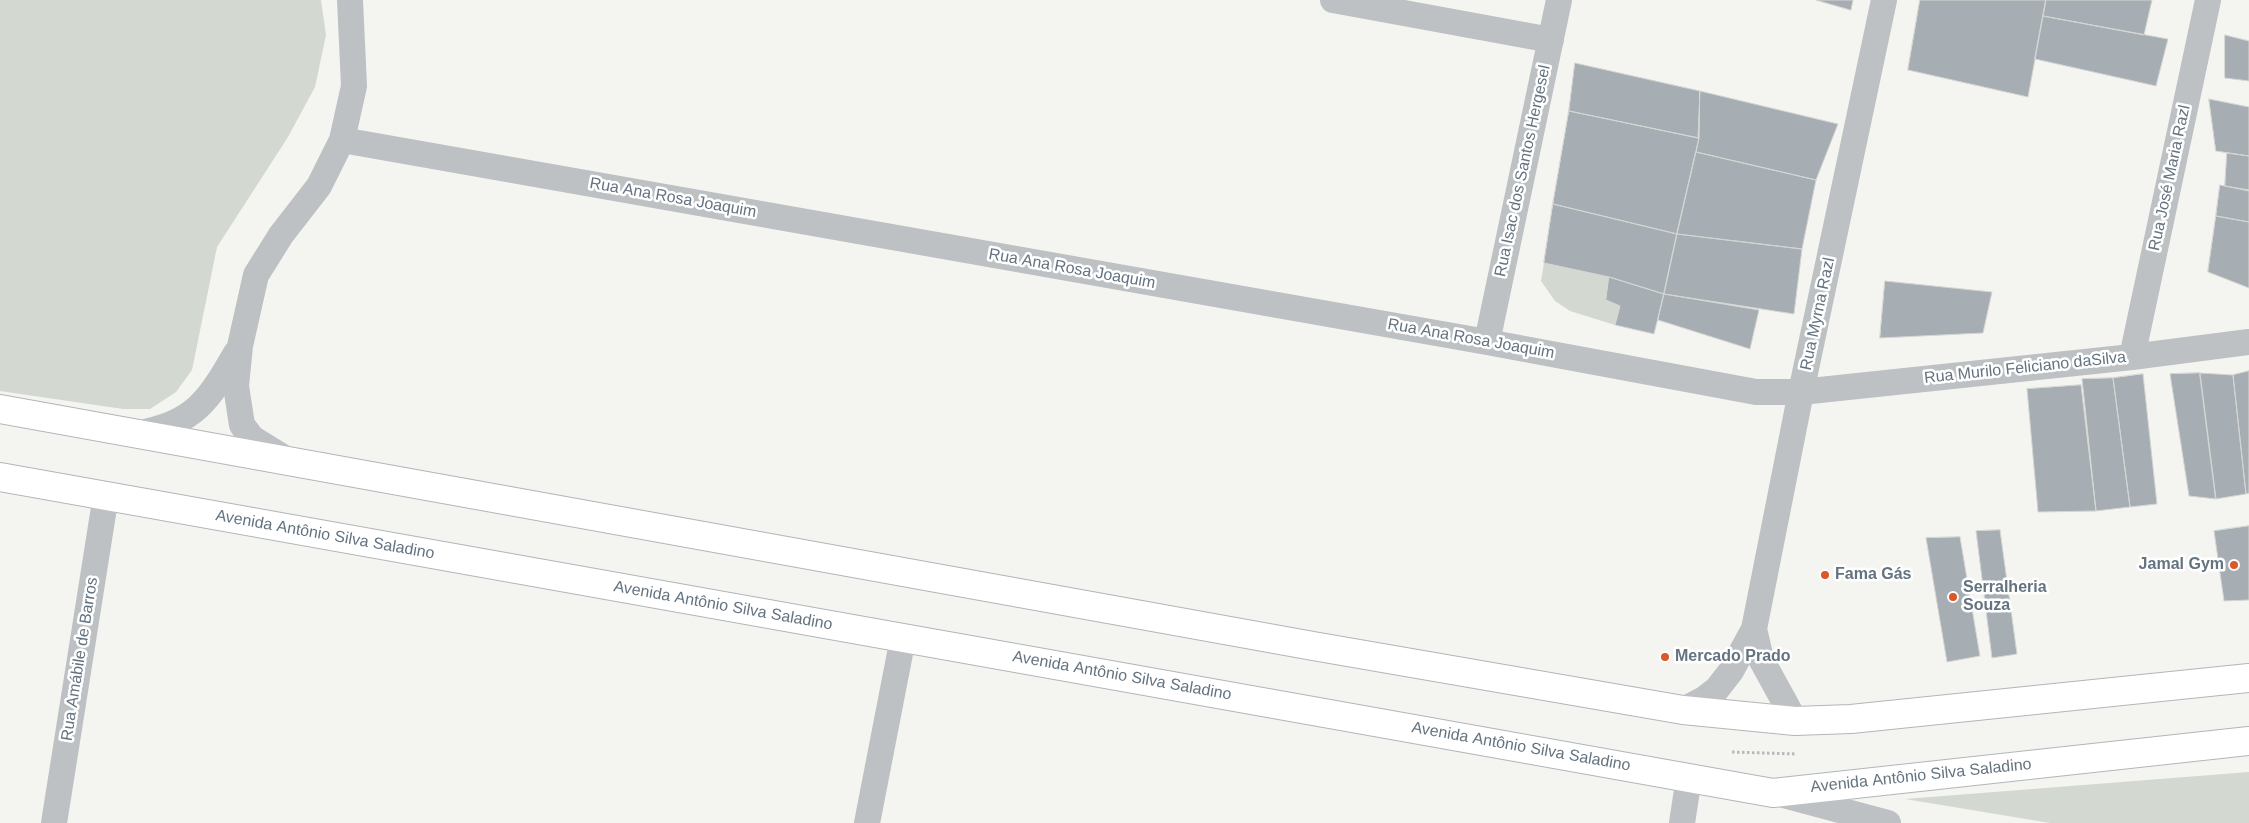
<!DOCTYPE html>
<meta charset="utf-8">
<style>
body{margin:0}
canvas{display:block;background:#f4f4f0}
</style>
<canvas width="2249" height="823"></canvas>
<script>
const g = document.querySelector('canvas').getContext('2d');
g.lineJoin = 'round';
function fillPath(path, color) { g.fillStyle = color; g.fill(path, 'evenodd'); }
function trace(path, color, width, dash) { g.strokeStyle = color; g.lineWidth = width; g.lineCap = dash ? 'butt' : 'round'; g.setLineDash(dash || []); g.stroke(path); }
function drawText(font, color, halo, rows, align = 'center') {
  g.font = font + ' Helvetica,sans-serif'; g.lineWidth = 5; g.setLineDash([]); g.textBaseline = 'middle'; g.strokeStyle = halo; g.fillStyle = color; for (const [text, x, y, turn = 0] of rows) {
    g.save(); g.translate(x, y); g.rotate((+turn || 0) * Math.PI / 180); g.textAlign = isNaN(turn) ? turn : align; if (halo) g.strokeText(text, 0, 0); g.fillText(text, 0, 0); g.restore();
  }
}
const green = new Path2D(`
 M0 0H321L326 35 315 87 288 137 217 247 192 370 176 392 150 409H123L0 391Z
 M1544 263 1609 277 1606 300 1620 306 1615 325 1570 311 1555 301 1541 281Z
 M2249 772V823H2050L1905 799Z`);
const building = new Path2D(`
 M1816 0H1853L1851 10Z
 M1920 0H2046L2028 97 1908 70Z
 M2046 0H2152L2144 35 2043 16Z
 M2043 16 2168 39 2156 86 2035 59Z
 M2225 35 2249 41V81L2225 78Z
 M1575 63 1700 91 1698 138 1569 111Z
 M1700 91 1838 124 1816 180 1696 152 1699 138Z
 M2209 99 2249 107V156L2216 151Z
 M1569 111 1699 138 1677 234 1553 204Z
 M1696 152 1816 180 1802 249 1677 234Z
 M2227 153 2249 156V190L2225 186Z
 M2220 185 2249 191V222L2216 216Z
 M1553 204 1677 234 1664 294 1609 277 1544 263Z
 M2216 216 2249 222V288L2208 272Z
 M1677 234 1802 249 1794 314 1664 294Z
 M1609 277 1664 294 1654 334 1615 325 1620 306 1606 300Z
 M1885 281 1992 292 1983 333 1880 338Z
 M1664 294 1759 310 1750 349 1658 320Z
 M2249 371V493L2246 494 2233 375Z
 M2200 373 2216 499 2189 496 2170 374Z
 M2200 373 2233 375 2246 494 2216 499Z
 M2143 374 2157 504 2130 507 2113 378Z
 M2113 378 2130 507 2096 511 2082 379Z
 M2081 385 2096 511 2038 512 2027 389Z
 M2249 526V600L2224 601 2214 531Z
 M2000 530 2017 654 1992 658 1976 531Z
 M1960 537 1980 656 1947 662 1926 538Z`);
const path = new Path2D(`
 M1732 752 1796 754`);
const street = new Path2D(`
 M1333 0 1551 40
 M342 140 1487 342 1756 392H1801L2132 357 2249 342
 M1487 342 1559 0
 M2132 357 2208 0
 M138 433C194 424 209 400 236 353
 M286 459 252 438 242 425 236 386 240 346 256 275 281 235 319 186 342 140 354 86 350 0
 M1754 629 1761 659 1795 721
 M1683 710 1704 699 1717 689 1731 671 1754 629 1801 392 1884 0
 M1776 793 1888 823
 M54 823 106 495
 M867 823 903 638
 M1682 823 1689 777`);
const secondary = new Path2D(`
 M0 409 1313 646 1683 710 1795 721 1851 719 2249 678
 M0 477 1773 793 2249 741`);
const markers = [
 [2234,565,5,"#dc5729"],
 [1825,575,5,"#dc5729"],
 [1953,597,5,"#dc5729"],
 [1665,657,5,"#dc5729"]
];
const streetNames = [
 ["Rua Isac dos Santos Hergesel",1523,171,-78],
 ["Rua José Maria Razl",2170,178,-78],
 ["Rua Ana Rosa Joaquim",673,198,10],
 ["Rua Ana Rosa Joaquim",1072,269,10],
 ["Rua Myrna Razl",1818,314,-78],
 ["Rua Ana Rosa Joaquim",1471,339,10],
 ["Rua Murilo Feliciano daSilva",2025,368,-6],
 ["Avenida Antônio Silva Saladino",325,535,10],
 ["Avenida Antônio Silva Saladino",723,606,10],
 ["Rua Amábile de Barros",80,659,-81],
 ["Avenida Antônio Silva Saladino",1122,676,10],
 ["Avenida Antônio Silva Saladino",1521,747,10],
 ["Avenida Antônio Silva Saladino",1921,776,-6]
];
const poiNames = [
 ["Jamal Gym",2224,565,"right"],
 ["Fama Gás",1835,575],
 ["Serralheria",1963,588],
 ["Souza",1963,606],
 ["Mercado Prado",1675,657]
];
fillPath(green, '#d3d9d0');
fillPath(building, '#a7aeb3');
trace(building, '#d5d6d3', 1);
trace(secondary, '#b2b6ba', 30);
trace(path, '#b7babc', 3, [2.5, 2.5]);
trace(street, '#bdc1c4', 26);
trace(secondary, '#fff', 28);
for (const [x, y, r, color] of markers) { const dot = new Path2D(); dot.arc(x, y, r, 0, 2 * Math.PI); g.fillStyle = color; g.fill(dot); trace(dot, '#fff', 2); }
drawText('16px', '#647380', '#fff', streetNames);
drawText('bold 16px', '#647380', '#fff', poiNames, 'left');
</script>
